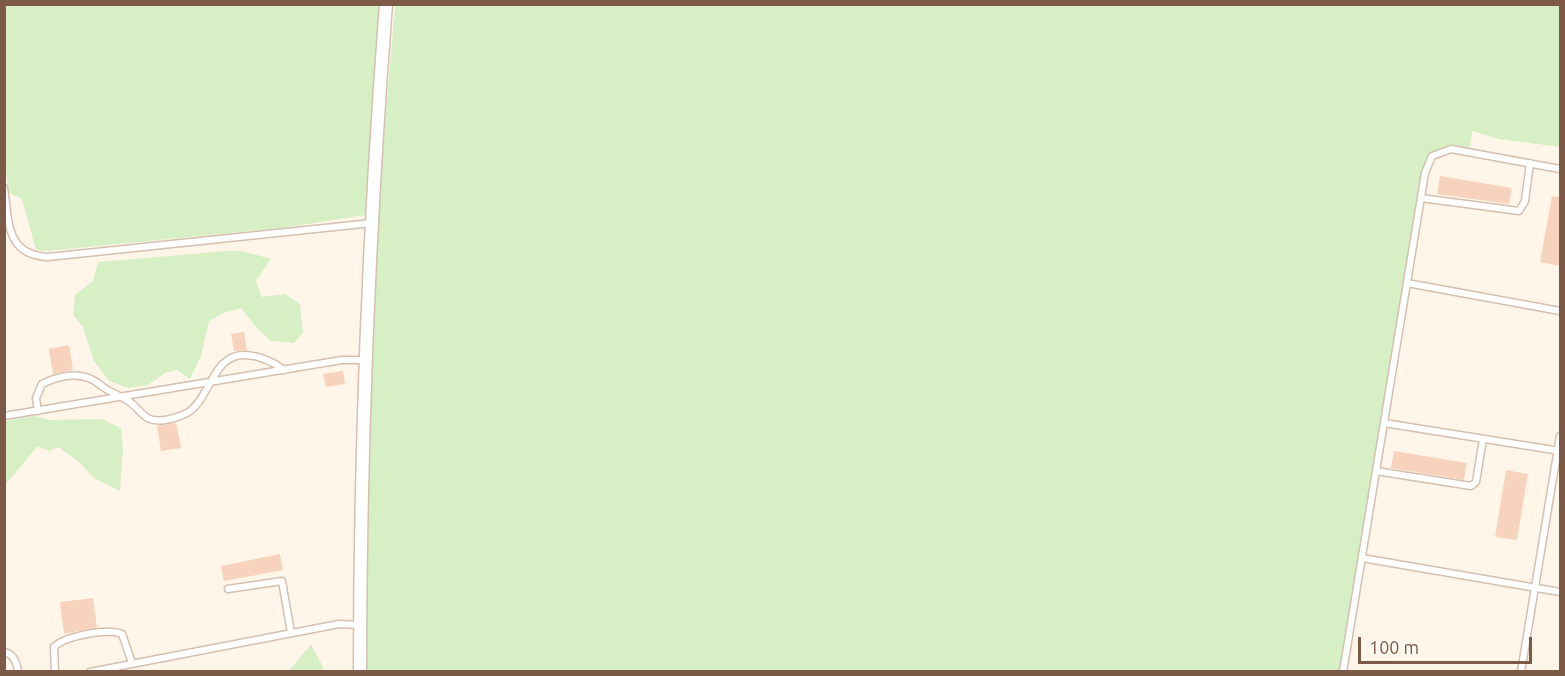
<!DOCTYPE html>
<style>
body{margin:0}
#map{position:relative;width:1565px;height:676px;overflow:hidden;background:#fff6e9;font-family:Ubuntu,sans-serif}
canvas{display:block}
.frame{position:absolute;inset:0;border:6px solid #7d5a48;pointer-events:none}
.scale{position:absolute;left:1358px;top:637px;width:174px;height:27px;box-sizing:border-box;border:3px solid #7d5a48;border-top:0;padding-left:8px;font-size:18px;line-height:21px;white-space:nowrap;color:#7d5a48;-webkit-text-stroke:4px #fff9f1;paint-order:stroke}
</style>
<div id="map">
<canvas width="1565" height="676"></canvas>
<div class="frame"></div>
<div class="scale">100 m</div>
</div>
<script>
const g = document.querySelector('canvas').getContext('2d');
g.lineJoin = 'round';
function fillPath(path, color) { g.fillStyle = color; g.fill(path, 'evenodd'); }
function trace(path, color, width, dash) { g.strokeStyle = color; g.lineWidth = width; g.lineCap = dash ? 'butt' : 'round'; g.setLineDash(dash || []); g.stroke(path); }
const green = new Path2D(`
 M4 5H383L366 215 281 228 47 251 36 250 22 199 9 193 4 155Z
 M395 5H1560V147L1499 139 1472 131 1469 152 1451 149 1432 156 1425 173 1339 671 365 672 366 504 377 221Z
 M228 251H242L271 259 256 281 262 297 285 294 300 304 303 333 294 343 271 341 255 326 241 308 224 313 209 321 201 356 190 379 177 370 165 373 148 385 128 388 109 381 94 361 83 327 73 315 75 295 93 281 98 262Z
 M34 416 50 420 102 419 121 428 123 450 120 491 95 479 78 461 58 447 49 451 38 446 5 485V421Z
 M311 644 323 667V671H289Z`);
const building = new Path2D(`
 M1440 176 1512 188 1509 204 1437 194Z
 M1552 196 1560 197V266L1540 262Z
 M244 332 247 350 234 351 231 334Z
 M69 345 73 370 53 374 49 349Z
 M343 371 345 384 326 387 323 374Z
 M176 423 181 448 161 451 157 426Z
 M1394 451 1467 463 1464 480 1391 468Z
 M1506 470 1528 474 1517 540 1495 537Z
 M280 554 283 570 224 581 221 566Z
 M93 598 97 627 64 634 60 602Z`);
const lane = new Path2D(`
 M4 188C9 220 5 255 48 257L372 223
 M1421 198 1519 211 1525 201 1530 163
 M1407 283 1560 311
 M38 411 36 398 42 384C56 377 75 372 91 379 96 381 101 386 106 389 114 394 123 397 130 402 143 412 144 423 165 420 171 419 181 416 187 413 211 399 212 353 246 355 261 356 272 361 284 370
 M4 416 342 360H366
 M1384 423 1560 451
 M1376 471 1471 486 1476 482 1483 439
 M1362 558 1560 592
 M228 589 282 581 291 633
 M4 652C14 654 17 663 18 672
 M55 672 54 647C65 636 107 628 122 634L132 663
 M90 672 339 624 360 625
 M1343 672 1425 173 1432 156 1451 149 1560 169
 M1521 672 1560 436`);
const street = new Path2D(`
 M360 672C360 449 369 226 386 4`);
fillPath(green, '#d6efc4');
fillPath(building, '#f7d3bd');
trace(lane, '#d5bfaf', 9);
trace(street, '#d5bfaf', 15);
trace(lane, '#fff', 6);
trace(street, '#fff', 12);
</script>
